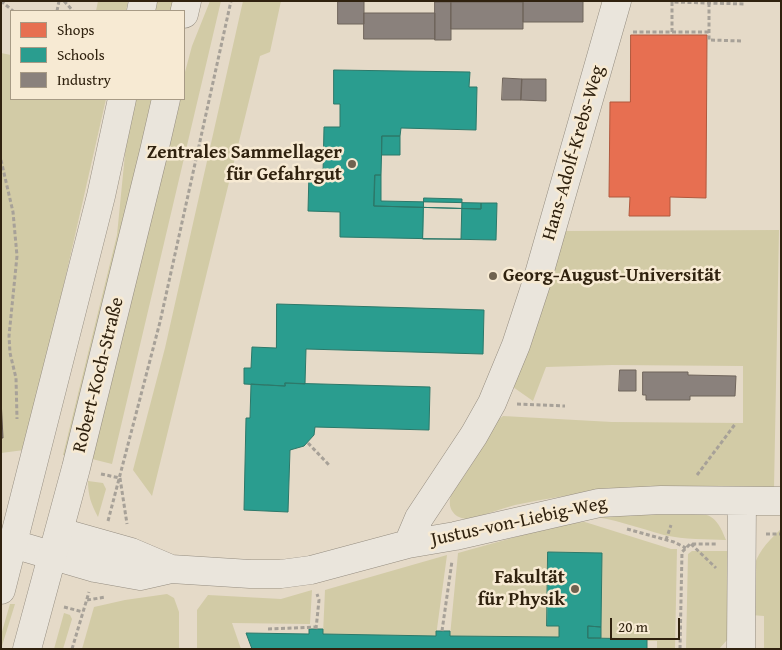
<!DOCTYPE html>
<meta charset="utf-8">
<style>
body{margin:0}
#map{position:relative;width:782px;height:650px;overflow:hidden;background:#e5dac8;font-family:"Gentium Book Plus",serif}
canvas{display:block}
.frame{position:absolute;inset:0;border:2px solid #30220f;pointer-events:none}
.legend{position:absolute;left:10px;top:10px;width:175px;height:90px;box-sizing:border-box;background:#f7ead3;border:1px solid #a79a85;margin:0;padding:6px 9px;list-style:none;font-size:15px;color:#30220f}
.legend li{display:flex;align-items:center;gap:10px;height:25px}
.legend b{width:25px;border:1px solid #a79a85}
.scale{position:absolute;left:610px;top:618px;width:70px;height:22px;box-sizing:border-box;border:2px solid #30220f;border-top:0;padding-left:6px;font-size:15px;line-height:18px;white-space:nowrap;color:#30220f;-webkit-text-stroke:4px #f7ead3;paint-order:stroke}
</style>
<div id="map">
<canvas width="782" height="650"></canvas>
<div class="frame"></div>
<ul class="legend">
<li><b style="height:14px;background:#e76f51"></b>Shops</li>
<li><b style="height:14px;background:#2a9d8f"></b>Schools</li>
<li><b style="height:14px;background:#8a817c"></b>Industry</li>
</ul>
<div class="scale">20 m</div>
</div>
<script>
const g = document.querySelector('canvas').getContext('2d');
g.lineJoin = 'round';
function fillPath(path, color) { g.fillStyle = color; g.fill(path, 'evenodd'); }
function trace(path, color, width, dash) { g.strokeStyle = color; g.lineWidth = width; g.lineCap = dash ? 'butt' : 'round'; g.setLineDash(dash || []); g.stroke(path); }
function drawText(font, color, halo, rows, align = 'center') {
  g.font = font + ' "Gentium Book Plus",serif'; g.lineWidth = 5; g.setLineDash([]); g.textBaseline = 'middle'; g.strokeStyle = halo; g.fillStyle = color; for (const [text, x, y, turn = 0] of rows) {
    g.save(); g.translate(x, y); g.rotate((+turn || 0) * Math.PI / 180); g.textAlign = isNaN(turn) ? turn : align; if (halo) g.strokeText(text, 0, 0); g.fillText(text, 0, 0); g.restore();
  }
}
const green = new Path2D(`
 M98 1H128L126 11H96Z
 M156 1H174L172 11H154Z
 M210 1H221L112 464 92 459 178 99H184L185 72 192 46Z
 M243 1H281L270 52 260 56 152 496 133 470 165 348Z
 M1 53 11 55V99H106L46 363 24 450 1 453V438L3 437 1 399Z
 M135 99H152L122 236 67 456 63 455 117 235 127 134Z
 M779 230 774 488C688 486 600 486 515 505 500 509 486 514 471 519 459 520 448 513 450 499 451 490 459 484 464 476 476 459 486 439 498 420L503 416 612 422 743 423V366L612 365 546 367 533 401 513 387 566 231Z
 M88 481 103 483 106 489 98 517C91 504 88 495 88 481Z
 M680 513C708 513 715 512 726 540 706 539 685 540 664 535 638 528 613 518 586 516Z
 M585 522 671 549H677L675 649H657V641H647L646 639 588 638V626H601L602 553 548 552 547 626H559V637L450 636 458 553 566 523Z
 M781 529V649H764V616L751 615C751 574 748 559 781 529Z
 M692 551H728L731 571 728 639 719 649H686L688 554Z
 M447 555 436 636 323 634 325 590Z
 M312 590 310 624 232 623 241 649H197V610L208 595 281 599Z
 M167 594 174 598 179 612V649H82L94 607 125 600Z
 M10 604H15L1 649V635Z
 M64 613 70 615 72 619 63 649H54Z`);
const shops = new Path2D(`
 M631 35H707L706 198 670 197V216H629L630 197H609L610 102H630Z`);
const schools = new Path2D(`
 M334 70 470 72 469 87H477L476 130 401 128 400 136H382L381 175H375L374 206 481 209V203H497L496 240 340 237V212L308 211 309 173H323L324 127H340V104H334Z
 M382 136H400V155H382Z
 M375 175H381V201L481 203V209L374 206Z
 M424 198 462 199 461 239H423Z
 M277 304 484 310 483 354 306 349 305 384 285 383V386L244 384V368H251L252 347 276 348Z
 M285 383 430 387 429 430 315 427 314 435 304 446 290 450 288 512 244 510 246 418H250L251 384 285 386Z
 M548 552 602 553 601 627 588 626V638L647 639V649H252L246 633 309 634V629H323V634L436 636V631H450V636L559 637V626H547Z
 M588 626 601 627V638H588Z`);
const industry = new Path2D(`
 M338 1H364V24H338Z
 M583 1V22H523V1Z
 M435 2H451V40H435Z
 M451 2H523V29H451Z
 M364 13H435V39H364Z
 M503 78 522 79 521 100H502Z
 M522 79H546V101L521 100Z
 M620 370H636V391H619Z
 M643 372H688V375L736 376 735 396H690V400H646V395H643Z
 M1 399 3 438H1Z`);
const path = new Path2D(`
 M1 1 13 11
 M64 1 73 11
 M709 3V40L743 41
 M57 11 59 1
 M633 32H709
 M672 32V2L744 4
 M1 160 13 212 17 256 9 336 10 353 16 378 17 419
 M517 404 565 406
 M308 443 329 465
 M101 474 120 478 127 524
 M697 475 736 423
 M108 521 160 322 231 1
 M627 529 674 542 686 548
 M766 534H781
 M666 540 671 525
 M691 544 716 568
 M87 600 106 597
 M64 607 83 612
 M268 629 316 627
 M316 629 319 600 317 594
 M442 631 452 561
 M72 649 89 592
 M680 649 682 552 690 544H716`);
const minor = new Path2D(`
 M60 532 131 552 171 569
 M13 544 95 568 140 576 171 569 250 574H281L311 570 408 544 455 536 599 503 661 500 781 501
 M408 544 419 518 474 435 492 403 516 345 537 281 617 1
 M741 649 742 501`);
const tertiary = new Path2D(`
 M141 11 143 1
 M184 14 187 1
 M1 590 101 196 122 99
 M27 649 76 468 154 151 166 99`);
const markers = [
 [352,164,5,"#6f6250"],
 [493,276,5,"#6f6250"],
 [575,589,5,"#6f6250"]
];
const poiNames = [
 ["Zentrales Sammellager",342,153],
 ["für Gefahrgut",342,175],
 ["Georg-August-Universität",503,276,"left"],
 ["Fakultät",565,578],
 ["für Physik",565,600]
];
const streetNames = [
 ["Hans-Adolf-Krebs-Weg",574,153,-74],
 ["Robert-Koch-Straße",99,375,-76],
 ["Justus-von-Liebig-Weg",519,522,-12]
];
fillPath(green, '#d2cba6');
fillPath(shops, '#e76f51');
trace(shops, '#b0583d', 1);
fillPath(schools, '#2a9d8f');
trace(schools, '#2c7869', 1);
fillPath(industry, '#8a817c');
trace(industry, '#6f645b', 1);
trace(minor, '#958d80', 29);
trace(tertiary, '#958d80', 29);
trace(path, '#a7a198', 3, [4, 2.5]);
trace(minor, '#eae5dc', 28);
trace(tertiary, '#eae5dc', 28);
for (const [x, y, r, color] of markers) { const dot = new Path2D(); dot.arc(x, y, r, 0, 2 * Math.PI); g.fillStyle = color; g.fill(dot); trace(dot, '#f7ead3', 2); }
drawText('bold 19px', '#30220f', '#f7ead3', poiNames, 'right');
drawText('19px', '#30220f', '#f7ead3', streetNames);
</script>
